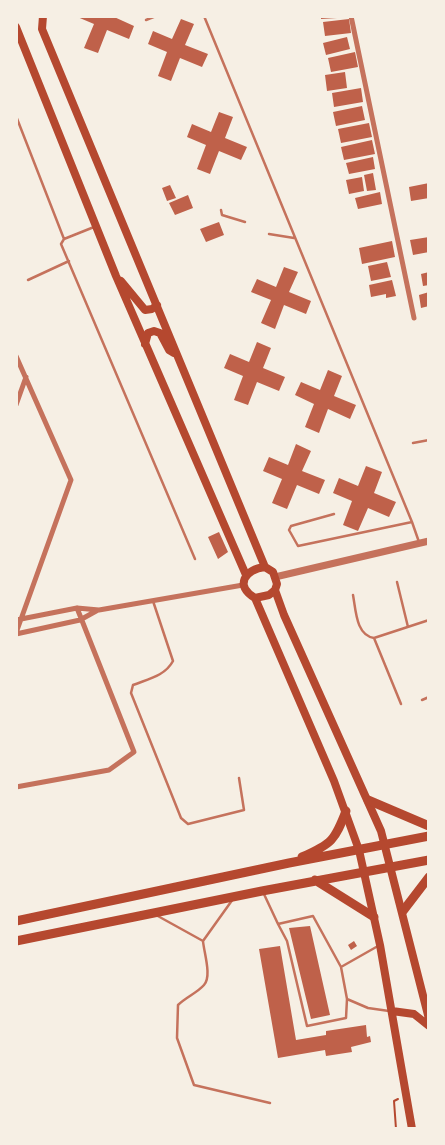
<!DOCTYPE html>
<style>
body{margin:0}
#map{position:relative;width:445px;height:1145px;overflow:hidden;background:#f6efe4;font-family:"Noto Serif",serif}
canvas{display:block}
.frame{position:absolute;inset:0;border:18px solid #f6efe4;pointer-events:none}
</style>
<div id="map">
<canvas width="445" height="1145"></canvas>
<div class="frame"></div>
</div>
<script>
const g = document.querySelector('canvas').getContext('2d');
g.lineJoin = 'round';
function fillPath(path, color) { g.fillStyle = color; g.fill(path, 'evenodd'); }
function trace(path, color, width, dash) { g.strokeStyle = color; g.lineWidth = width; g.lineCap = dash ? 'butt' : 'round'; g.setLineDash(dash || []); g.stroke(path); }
const building = new Path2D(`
 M75 16H112L134 26 129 39 107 30 98 53 84 48 94 24Z
 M321 16H337V18L321 19Z
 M181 19 194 24 185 45 208 54 202 67 180 58 171 81 158 76 167 52 148 44 153 31 172 39Z
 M349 19 351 33 325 36 323 22Z
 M347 37 350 49 326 55 323 43Z
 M355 52 358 67 331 72 328 58Z
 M345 72 347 88 327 91 325 75Z
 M361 88 363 102 334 107 332 93Z
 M362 106 365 120 336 126 333 112Z
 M219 112 233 117 225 138 247 147 241 160 219 151 210 174 197 169 206 145 187 137 192 124 211 132Z
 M369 123 372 137 341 143 338 129Z
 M372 140 375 154 344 160 341 147Z
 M373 157 375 169 349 174 346 163Z
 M373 173 376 190 367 191 364 175Z
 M362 177 364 191 349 194 346 180Z
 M429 183V198L411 201 409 187Z
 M170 185 176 198 167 201 162 188Z
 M380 192 382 204 358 209 355 198Z
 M188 195 193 208 175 215 169 203Z
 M219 222 224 235 206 242 200 229Z
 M429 237V252L413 255 410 240Z
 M392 241 395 257 362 264 359 248Z
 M387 262 391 277 371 281 368 266Z
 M284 267 298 272 289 292 311 301 306 314 284 305 275 329 261 323 271 300 251 292 257 279 276 287Z
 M429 272V285L423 286 421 274Z
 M392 280 396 296 386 298V294L371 297 369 285Z
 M429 292V306L421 308 419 295Z
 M257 342 271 348 263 368 285 377 279 391 257 382 248 405 234 400 243 376 224 368 230 354 249 362Z
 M328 370 342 376 334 396 356 405 350 419 328 409 319 433 305 427 314 404 295 395 301 382 320 390Z
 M296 444 311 451 302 471 325 480 319 494 297 485 287 509 272 503 282 479 263 471 269 457 288 465Z
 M366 466 382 472 374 493 396 502 389 517 368 508 358 531 343 525 352 501 333 493 339 478 358 486Z
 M219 532 228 552 218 559 208 537Z
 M310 926 330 1015 311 1019 289 928Z
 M354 941 357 946 351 950 348 945Z
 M280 946 296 1040 326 1035V1031L366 1025 367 1037 370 1036 371 1042 351 1047 352 1052 326 1056 325 1050 278 1058 259 949Z`);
const path = new Path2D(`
 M396 1129 394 1101 398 1099`);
const service = new Path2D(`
 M204 16 412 522 298 546 289 530 291 526 334 514
 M146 20 156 16
 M16 116 64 239
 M221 210 222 215 245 222
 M94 227 64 239 61 244 195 559
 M269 234 294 238
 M28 280 69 261
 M413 443 429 440
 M412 522 419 542
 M397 582 408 627
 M353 595C356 611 356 635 374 638
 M153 601 173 661C165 676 148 679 133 685L131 693 181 818 188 824 244 810 239 778
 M422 700 429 697
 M401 704 374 638 429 620
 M263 892 278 924 313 916 341 967
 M233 899 203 941C204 953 212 976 204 985 197 993 186 997 178 1005L177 1038 194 1085 270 1103
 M156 915 203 941
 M278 924 287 941 307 1026 346 1018 347 999 341 967 378 946
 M347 999 368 1008 389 1011`);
const minor = new Path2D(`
 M351 16 414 318
 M16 356 71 480 16 633
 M16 405 26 377
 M16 620 77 608 99 610 243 585
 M16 634 80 620 98 610
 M16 787 109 770 134 752 77 608`);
const tertiary = new Path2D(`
 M275 577 429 541`);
const secondary = new Path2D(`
 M43 16 42 29 265 567
 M16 27 116 276 246 575
 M121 281 145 310 152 309 157 305
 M145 344 148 333 154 331 160 333 169 350 174 353
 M275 590 269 595 255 598C234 586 245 569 265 567L273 572 277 584 275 590 284 615 381 831 429 1019
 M255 598 334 781 359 850 380 945 412 1129
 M392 1011 414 1014 429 1026`);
const trunk = new Path2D(`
 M368 800 429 826
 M302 857C332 844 335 840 346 811
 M315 880 374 917
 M403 911 429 877
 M16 921 289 863 429 836
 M16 941 262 891 429 860`);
fillPath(building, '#bf614a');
trace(path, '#b5482f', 2);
trace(service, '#c5725c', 2.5);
trace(minor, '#c5725c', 5);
trace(tertiary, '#c5725c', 7);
trace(secondary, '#b5482f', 8);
trace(trunk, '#b5482f', 9);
</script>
